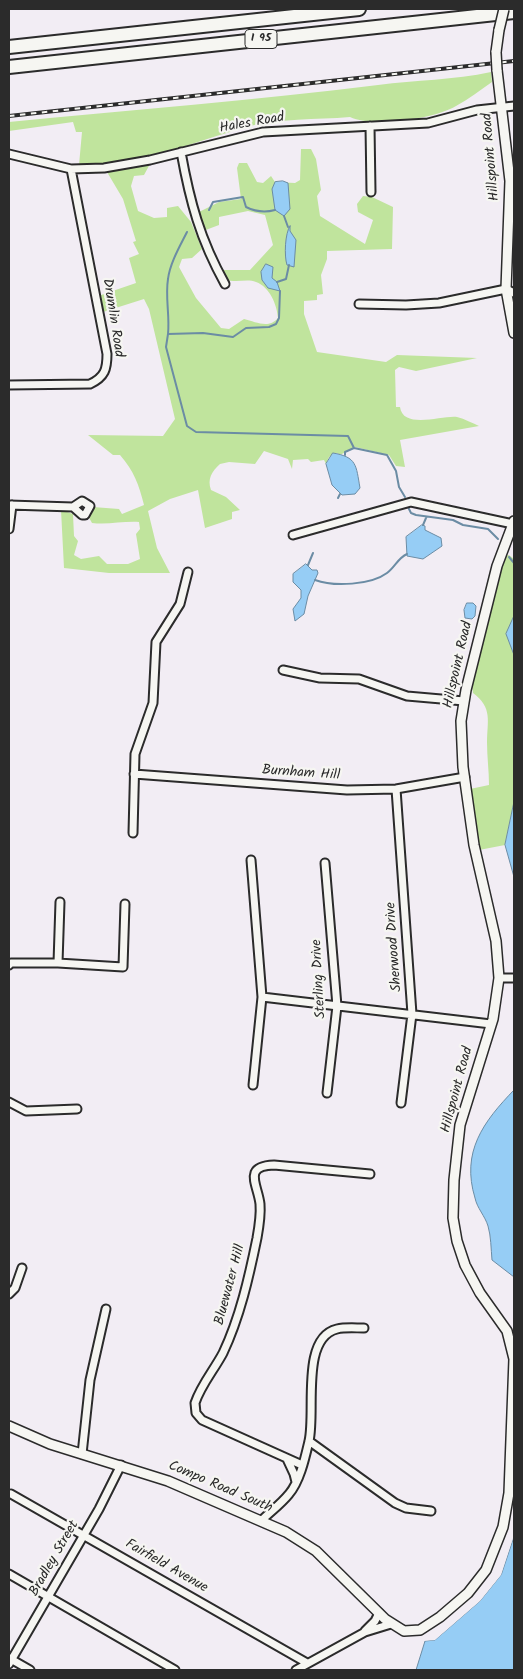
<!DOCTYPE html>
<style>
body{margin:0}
#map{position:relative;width:523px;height:1679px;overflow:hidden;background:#f2edf4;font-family:Kalam,sans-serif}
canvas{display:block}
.frame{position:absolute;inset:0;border:10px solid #2b2b2b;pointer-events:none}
</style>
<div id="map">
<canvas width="523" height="1679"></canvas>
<div class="frame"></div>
</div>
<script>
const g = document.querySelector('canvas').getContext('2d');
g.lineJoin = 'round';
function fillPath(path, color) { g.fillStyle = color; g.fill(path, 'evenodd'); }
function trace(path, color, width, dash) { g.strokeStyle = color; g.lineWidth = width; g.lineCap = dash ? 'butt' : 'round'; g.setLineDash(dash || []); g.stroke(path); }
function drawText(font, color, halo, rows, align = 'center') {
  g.font = font + ' Kalam,sans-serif'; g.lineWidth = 4.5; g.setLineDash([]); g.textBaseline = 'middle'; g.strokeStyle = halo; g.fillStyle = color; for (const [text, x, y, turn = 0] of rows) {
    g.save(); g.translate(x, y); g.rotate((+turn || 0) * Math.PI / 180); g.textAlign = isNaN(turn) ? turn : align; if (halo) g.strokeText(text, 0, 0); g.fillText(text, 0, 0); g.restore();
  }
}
const green = new Path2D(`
 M491 72 492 82C480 90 469 99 456 106 434 119 373 128 350 117 316 120 279 118 246 127 191 143 137 166 79 165L82 132H76L73 122 9 131V122C132 110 255 100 378 85 416 80 454 80 491 72Z
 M301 149H311L316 159 321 190 317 196 320 216 365 244 373 220 358 212 357 204 363 196 372 197 393 207 392 249 327 251V259L321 275 323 294 317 295V300L304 301V314L317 352 386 362 397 355 477 358 416 371 399 367 395 370 396 407H400C403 430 443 415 457 417 465 419 472 423 479 426L400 440 405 467 396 466 389 455 355 447 340 455 337 453 329 457 326 464 324 460 311 462 308 459 293 460 292 469 288 459 264 451 255 464 229 462 220 464C212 471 207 479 211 490L226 497 240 510 232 512V519L205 528 198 490 170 499 148 511 157 548 170 573H109L64 568 61 510 73 514 74 536 78 541 74 555 81 559 99 556 107 564H128L140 559 136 534 140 529 139 522C123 521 108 525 92 523L87 514 93 507 119 509 122 514 144 505C139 485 134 471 120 455H113L88 435 163 436 175 419 149 309 144 299 103 312 101 295 136 283 129 258 139 254 133 242 136 241 123 199 107 172 150 164 144 175 134 176 131 186 138 211 154 218 167 217V208L178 206 191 222 202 249 192 258 182 259 179 267 196 298 221 328 229 329 244 319C256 322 269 329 278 318 277 305 270 287 256 282 246 278 236 284 225 279L223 270H250L273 245 265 215 248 211 219 217V225L203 231 197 213 219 202 241 199 237 168 239 163H247L257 182 263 183 271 176 275 182 295 183 300 180Z
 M509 555 514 559V616L507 634 514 655V802L505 845 479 850 470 789 489 785C489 771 487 757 487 742 487 721 493 708 473 693L472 685 501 571 505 556Z`);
const water = new Path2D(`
 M283 181 288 183 290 209 284 216 275 210 272 189 275 182Z
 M290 226V231L296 240 294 267 287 265C284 256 285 233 290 226Z
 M266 264 273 267 272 278 277 282 280 291 268 288 262 280 261 272Z
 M333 453C357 457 356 465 360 488L355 494 342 495 332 485 326 464Z
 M422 525 425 526V530L441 538 442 546 423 559 407 556 406 537Z
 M306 564 312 570H317L318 573 308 596 304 614 295 621 293 609 301 598V590L293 582V574Z
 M467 603H473L476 606 475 616 472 619 465 618 464 610Z
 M514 616V655L506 634Z
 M514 802V877L505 845Z
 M514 1090V1277L492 1260C491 1249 491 1236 488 1226 485 1216 477 1208 475 1198 461 1152 483 1122 514 1090Z
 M514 1537V1670H416L425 1641 435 1640 480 1601 501 1575Z`);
const pier = new Path2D(`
 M514 1535 501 1575 480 1601 435 1640 423 1641 425 1639 434 1638 478 1599 498 1573Z`);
const stream = new Path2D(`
 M209 210 213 202 243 197 246 207C256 212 264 213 275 210
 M284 216 288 227
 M277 282 286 279 289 265
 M280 291 279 318 276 324 269 327 246 328 233 337 203 333 168 334 166 347 187 426 196 432 348 436 354 448 387 455 396 471 399 487 405 497
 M168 334C170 316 165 297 168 279 170 263 180 246 187 232
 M345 455V452L354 448
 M338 498 340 494
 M408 507 411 513 416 515 453 520 463 525 488 529 498 539
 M423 525 426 518
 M509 557 514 563
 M308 565 313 553
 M315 580C334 587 371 585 387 573 395 567 398 558 407 554`);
const minor = new Path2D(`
 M370 126 371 192
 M181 152C190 202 200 239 225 284
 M9 154 71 169 104 168 150 160 263 132 428 123 477 110 514 106
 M359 304 406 305 439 303 506 289 514 293
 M9 385 90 384C105 377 107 369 107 354L71 169
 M9 505 73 507 82 515H85L90 506 82 501 73 507
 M9 529 12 505
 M293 535 411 502 513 524
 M283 670 320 678 359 679 407 696 464 701
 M134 774 347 790 396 789 465 777
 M396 789 412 1014 401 1103
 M133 833 135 754 153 703 156 642 180 604 188 572
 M251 860 262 997 253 1085
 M325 863 337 1006 327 1093
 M58 963 60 902
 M9 965 11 963H58L123 967 125 904
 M499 978H514
 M262 997 491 1024
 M9 1102 26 1111 77 1109
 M9 1294 15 1288 22 1268
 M309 1441 395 1503 406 1508 431 1511
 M82 1454 90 1380 106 1309
 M287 1459 294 1474 296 1482
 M302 1465 202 1420 196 1413 195 1403C201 1385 214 1370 223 1353 240 1317 249 1277 257 1238 259 1227 261 1216 260 1204 258 1185 242 1166 274 1165L370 1174
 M11 1494 307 1663
 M261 1521C270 1512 281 1504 289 1494 300 1481 305 1458 309 1441 316 1412 300 1338 337 1329 345 1327 355 1328 364 1328
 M9 1574 175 1670
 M365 1631 375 1621 379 1613
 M9 1658 30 1670
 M9 1664 99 1509 121 1465
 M296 1670 365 1632 391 1624`);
const tertiary = new Path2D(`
 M496 52 499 30
 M497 70 510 181 506 289 514 333
 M9 1426 50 1444 168 1481 286 1532 316 1551 385 1619 404 1631 420 1630 440 1617 468 1593 486 1570 503 1527 509 1493 514 1359 507 1331 480 1293 465 1265 457 1241 453 1218 454 1180 460 1125 493 1019 499 978 496 941 474 845 463 767 461 721 466 690 497 566 514 521`);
const motorway = new Path2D(`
 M9 47 359 9
 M9 67 514 12`);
const rail = new Path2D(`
 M9 116 514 61`);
const tertiaryBridge = new Path2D(`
 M499 30 504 9
 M496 52 497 70`);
const shields = [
 [261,39,32]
];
const shieldNames = [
 ["I 95",261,39]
];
const streetNames = [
 ["Hales Road",252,124,-10],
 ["Hillspoint Road",492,157,-95],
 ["Drumlin Road",112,318,81],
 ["Hillspoint Road",459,665,-77],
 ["Burnham Hill",301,774,4],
 ["Sherwood Drive",395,947,-94],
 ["Sterling Drive",320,979,-93],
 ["Hillspoint Road",458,1090,-75],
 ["Bluewater Hill",231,1285,-75],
 ["Compo Road South",220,1488,23],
 ["Bradley Street",55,1559,-60],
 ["Fairfield Avenue",166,1567,30]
];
fillPath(green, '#c0e49d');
fillPath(water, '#96cdf5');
trace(water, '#6b8ca4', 1);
fillPath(pier, '#f2edf4');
trace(stream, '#6b8ca4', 2);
trace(minor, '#2b2b2b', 11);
trace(tertiary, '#2b2b2b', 12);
trace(motorway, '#2b2b2b', 16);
trace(minor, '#f6f6f2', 7);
trace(tertiary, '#f6f6f2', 9);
trace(motorway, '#f6f6f2', 12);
trace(rail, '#2b2b2b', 4);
trace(rail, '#f6f6f2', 2, [5.5]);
trace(tertiaryBridge, '#2b2b2b', 12, []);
trace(tertiaryBridge, '#f6f6f2', 9);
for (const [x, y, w] of shields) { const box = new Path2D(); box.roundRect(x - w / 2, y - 9.5, w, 19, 4); g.fillStyle = '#f6f6f2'; g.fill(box); trace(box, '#2b2b2b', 1); }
drawText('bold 12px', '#2b2b2b', null, shieldNames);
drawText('14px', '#2b2b2b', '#f6f6f2', streetNames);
</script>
